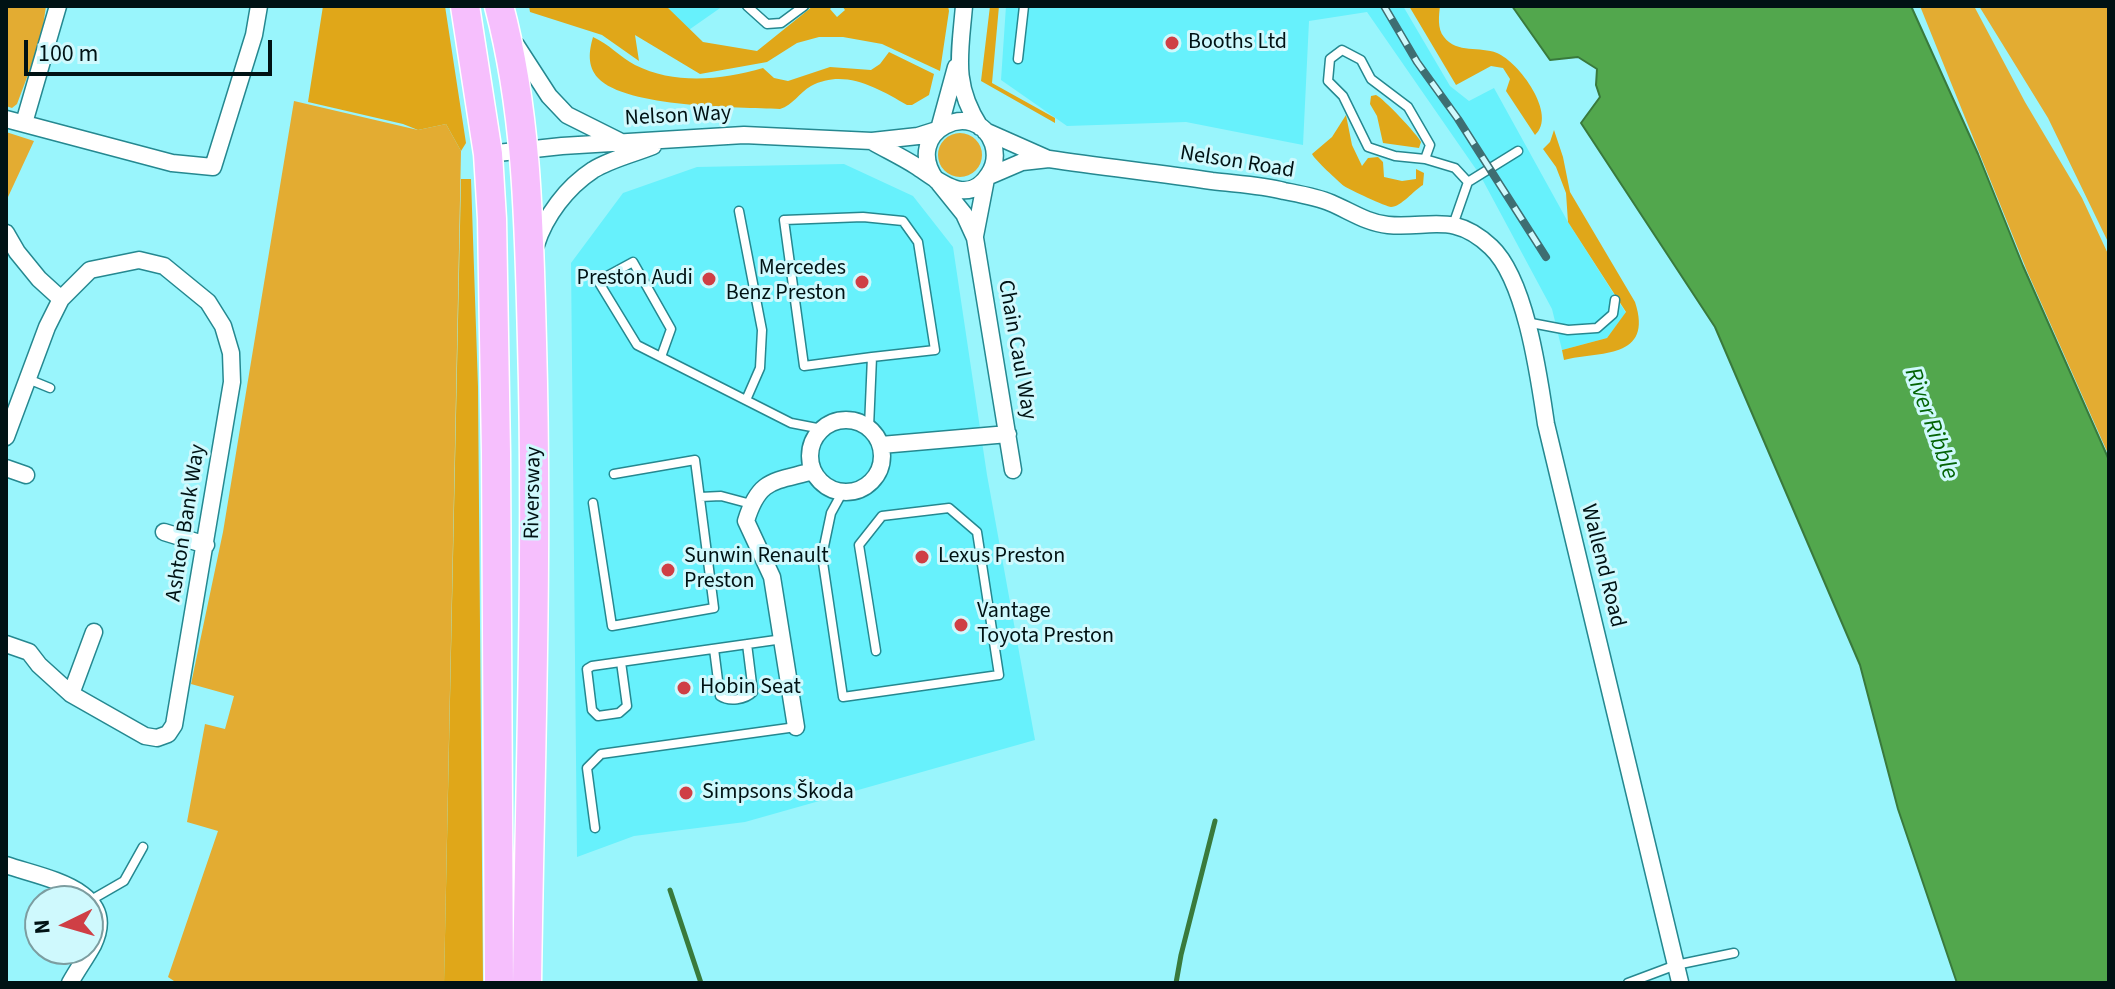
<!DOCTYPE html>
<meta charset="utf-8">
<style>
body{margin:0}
#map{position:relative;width:2115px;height:989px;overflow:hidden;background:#99f5fc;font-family:"Source Sans 3",sans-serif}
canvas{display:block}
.frame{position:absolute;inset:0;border:8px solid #001214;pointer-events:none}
.north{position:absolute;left:24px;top:885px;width:80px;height:80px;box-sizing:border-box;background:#cff9fd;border:2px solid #7c9da0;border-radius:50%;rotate:265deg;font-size:22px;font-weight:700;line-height:32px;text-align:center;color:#001214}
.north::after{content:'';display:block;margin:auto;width:28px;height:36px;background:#cf3f45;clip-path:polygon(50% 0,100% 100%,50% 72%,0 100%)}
.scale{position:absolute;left:24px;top:40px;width:248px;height:36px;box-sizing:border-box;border:4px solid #001214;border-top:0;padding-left:10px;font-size:24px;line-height:28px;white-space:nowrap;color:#001214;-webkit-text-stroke:6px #cff9fd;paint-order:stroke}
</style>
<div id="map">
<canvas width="2115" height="989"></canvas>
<div class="frame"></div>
<div class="north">N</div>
<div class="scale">100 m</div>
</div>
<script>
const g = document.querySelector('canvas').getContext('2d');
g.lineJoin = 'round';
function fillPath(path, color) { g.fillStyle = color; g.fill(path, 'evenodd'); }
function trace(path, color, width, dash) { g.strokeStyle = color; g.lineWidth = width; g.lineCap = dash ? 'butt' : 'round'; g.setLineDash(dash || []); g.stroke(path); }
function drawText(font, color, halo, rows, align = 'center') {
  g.font = font + ' "Source Sans 3",sans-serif'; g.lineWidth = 6; g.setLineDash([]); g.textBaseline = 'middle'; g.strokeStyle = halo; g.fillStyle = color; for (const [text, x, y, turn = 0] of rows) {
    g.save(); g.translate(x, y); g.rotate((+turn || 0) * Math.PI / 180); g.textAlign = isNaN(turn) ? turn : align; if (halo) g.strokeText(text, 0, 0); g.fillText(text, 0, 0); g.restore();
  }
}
const built = new Path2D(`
 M661 6H723L683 34Z
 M1006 6H1403L1450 86 1469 101 1494 88 1568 222 1626 313 1607 338 1562 350 1552 309 1480 175 1367 12 1309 21 1303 145 1186 122 1067 126 1001 80Z
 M844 164 913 196 953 247 987 475 1035 740 745 822 634 836 577 857 571 263 623 193 697 167Z`);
const green = new Path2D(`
 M6 6H46L41 40 17 104 12 108 6 106Z
 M1920 6H1974L2025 102 2082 198 2109 256V456L2027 271Z
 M1979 6H2109V244L2048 118Z
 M294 101 418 130 446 124 461 151 444 983H177L168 977 218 831 187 822 205 724 225 729 234 696 191 684 223 532Z
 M6 132 34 141 8 197 6 191Z
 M938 155a22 22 0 1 1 44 0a22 22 0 1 1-44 0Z`);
const forest = new Path2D(`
 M323 6H445L466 143 461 151 446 124 418 130 403 124 308 102Z
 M529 6H666L703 42 757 51 813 6H833L830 9 837 17 845 10 842 6H948L949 11 940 71 882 44 843 37H819L797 43 767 62 700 74 635 35 639 61 602 35 530 12Z
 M990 6H999L992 83 1055 118V123L981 81Z
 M1409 6H1440C1439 15 1437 29 1444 37 1457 54 1480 46 1497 53 1519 62 1558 115 1535 135L1506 91 1510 79 1503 68 1491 66 1456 85Z
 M593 37C609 44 620 57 635 65 675 85 722 80 763 68L774 78 788 81 830 67 871 70 880 64 889 52 934 74 929 95 912 105H907C878 88 844 68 811 86 799 93 793 105 780 109 739 107 626 108 598 78 587 66 589 51 593 37Z
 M1376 95C1383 98 1418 135 1421 142L1419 148 1383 143 1377 116 1370 104 1371 96Z
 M1346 115 1352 145 1362 166 1368 158 1378 157 1383 162 1384 177 1402 181 1416 179V169L1424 173 1423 185C1414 190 1401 207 1391 207 1387 207 1348 189 1344 186 1338 181 1315 160 1312 154L1332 137Z
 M1554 130 1563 157 1570 192 1635 302C1654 360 1599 351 1564 360L1562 350 1607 338 1626 312 1568 222 1566 193 1556 167 1543 149 1550 142Z
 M461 179H471L478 387 483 983H444Z`);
const water = new Path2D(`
 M1512 6H1911L1978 154 2023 266 2109 460V983H1957L1898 809 1860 665 1715 327 1581 123 1600 97 1596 85 1597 69 1578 57 1550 60Z`);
const stream = new Path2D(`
 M670 890 701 983
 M1176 983 1181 955 1215 821`);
const lane = new Path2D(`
 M747 6 767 24 781 23 804 6
 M1018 59 1024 6
 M1425 159 1430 145 1408 107 1371 79 1361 60 1342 50 1330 59 1328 81 1343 96 1368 147 1395 156 1425 159 1455 168 1468 182 1453 225
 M1468 182 1518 151
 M739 211 762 330 760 368 746 400
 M1526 322 1568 330 1597 328 1613 314 1615 300
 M661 357 671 329 633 262 598 281 637 345 791 423 822 429
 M28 379 50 388
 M869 427 872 357 804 366 784 220 863 217 903 221 918 242 935 350 872 357
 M842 493 831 513 822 556 843 697 999 675 977 532 949 508 882 516 859 545 876 651
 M700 497 721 496 751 504
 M593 503 612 626 714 608 695 460 614 474
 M714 649 720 696C729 702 745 700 753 692L747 644
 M621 662 627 706 619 713 598 716 592 710 587 669 592 666 783 639
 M595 828 587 768 601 754 796 727
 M91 900 124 881 143 847
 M1628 983 1676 965 1734 953`);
const street = new Path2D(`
 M964 6C960 54 952 84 980 127
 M516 45 549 96 567 115 619 141
 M6 119 172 163 213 167 254 35 259 6
 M24 123 58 6
 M939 129 956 67
 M985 131 1046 158
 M873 142C887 150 902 157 916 166 938 180 968 208 989 174 995 165 996 154 993 144 976 96 901 131 936 180
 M488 154 562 146 744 135 872 141 918 136 937 130
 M987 177 1022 162 1049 159C1103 167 1158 173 1212 181 1236 184 1261 185 1284 191 1299 194 1317 197 1331 203 1350 211 1367 223 1388 225 1429 229 1453 211 1491 247 1526 280 1539 377 1546 424L1680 982
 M939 183 964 214 975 238 1013 470
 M6 233 17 252 39 279 61 299 90 270 139 260 164 266 208 302 223 326 231 353 232 382 176 713 174 725 168 734 157 738 145 736 71 694 39 665 29 652 6 644
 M975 236 986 179
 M536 245C545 216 567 187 593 170 611 159 633 154 653 146
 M810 456a36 36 0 1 1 72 0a36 36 0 1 1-72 0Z
 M6 437 47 327 61 299
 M881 445 1008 434
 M6 468 26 475
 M164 532 206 545
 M71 694 94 632
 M796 727 772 577 746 521C759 478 774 482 813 471
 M6 865C43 878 120 889 93 945 86 958 77 970 70 983`);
const highway = new Path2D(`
 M465 6 488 154 492 219 496 453 499 983
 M499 6C528 116 529 229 532 342 538 556 530 770 527 983`);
const rail = new Path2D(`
 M1384 6 1417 62 1458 119 1546 257`);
const markers = [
 [1172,43,8,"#cf3f45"],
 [709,279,8,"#cf3f45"],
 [862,282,8,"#cf3f45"],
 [922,557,8,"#cf3f45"],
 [668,570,8,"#cf3f45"],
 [961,625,8,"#cf3f45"],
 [684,688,8,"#cf3f45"],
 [686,793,8,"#cf3f45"]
];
const poiNames = [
 ["Booths Ltd",1188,43],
 ["Mercedes",846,269,"right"],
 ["Benz Preston",846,294,"right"],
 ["Preston Audi",693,279,"right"],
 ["Sunwin Renault",684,557],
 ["Preston",684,582],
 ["Lexus Preston",938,557],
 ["Vantage",977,612],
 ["Toyota Preston",977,637],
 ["Hobin Seat",700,688],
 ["Simpsons Škoda",702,793]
];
const streetNames = [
 ["Nelson Way",678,117,-3],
 ["Nelson Road",1237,163,9],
 ["Chain Caul Way",1016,350,80],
 ["Riversway",534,493,-89],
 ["Ashton Bank Way",187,523,-81],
 ["Wallend Road",1602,566,76]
];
const waterNames = [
 ["River Ribble",1930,424,70]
];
fillPath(built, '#67f1fc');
fillPath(green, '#e3ac32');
fillPath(forest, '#e0a719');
fillPath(water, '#52a74d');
trace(water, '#397a3c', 2);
trace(stream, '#397a3c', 5);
trace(lane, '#258890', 11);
trace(street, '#258890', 19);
trace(highway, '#fff', 31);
trace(lane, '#fff', 8);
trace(street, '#fff', 16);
trace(highway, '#f6bffd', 28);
trace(rail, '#3e6e72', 8);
trace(rail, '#cff9fd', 5, [15]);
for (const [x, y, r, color] of markers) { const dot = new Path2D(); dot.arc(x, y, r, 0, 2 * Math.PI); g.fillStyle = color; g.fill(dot); trace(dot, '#cff9fd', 3); }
drawText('22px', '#001214', '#cff9fd', poiNames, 'left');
drawText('22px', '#001214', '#cff9fd', streetNames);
drawText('italic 24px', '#036405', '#cff9fd', waterNames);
</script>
